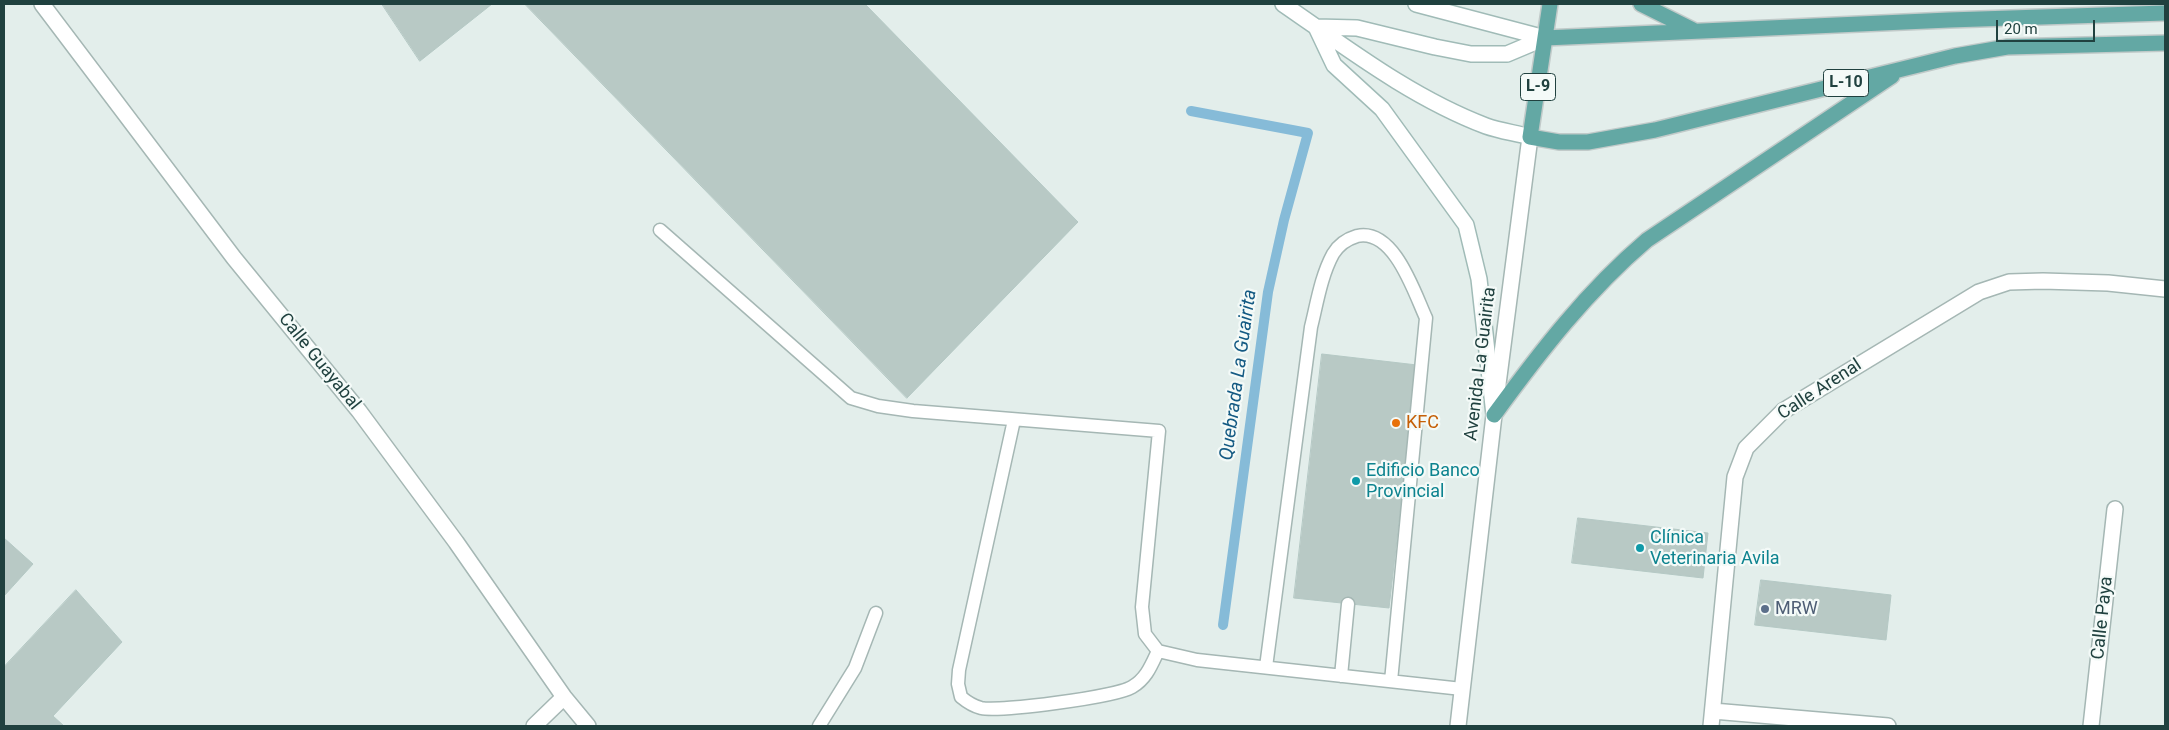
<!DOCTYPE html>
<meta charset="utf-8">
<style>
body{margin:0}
#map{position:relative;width:2169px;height:730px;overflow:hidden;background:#e3eeeb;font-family:Roboto,sans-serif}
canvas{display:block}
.frame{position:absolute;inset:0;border:5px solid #20413f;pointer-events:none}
.scale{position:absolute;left:1996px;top:20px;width:99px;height:22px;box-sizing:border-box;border:2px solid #20413f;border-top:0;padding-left:6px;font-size:15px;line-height:18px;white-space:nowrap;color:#20413f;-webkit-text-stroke:4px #f4faf8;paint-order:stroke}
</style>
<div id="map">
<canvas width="2169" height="730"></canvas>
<div class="frame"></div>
<div class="scale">20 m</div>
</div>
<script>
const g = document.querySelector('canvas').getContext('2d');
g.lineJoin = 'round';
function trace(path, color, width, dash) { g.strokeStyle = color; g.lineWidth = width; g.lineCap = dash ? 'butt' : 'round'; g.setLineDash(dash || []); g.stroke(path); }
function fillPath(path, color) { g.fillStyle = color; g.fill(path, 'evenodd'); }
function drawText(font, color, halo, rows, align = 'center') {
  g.font = font + ' Roboto,sans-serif'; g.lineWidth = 4.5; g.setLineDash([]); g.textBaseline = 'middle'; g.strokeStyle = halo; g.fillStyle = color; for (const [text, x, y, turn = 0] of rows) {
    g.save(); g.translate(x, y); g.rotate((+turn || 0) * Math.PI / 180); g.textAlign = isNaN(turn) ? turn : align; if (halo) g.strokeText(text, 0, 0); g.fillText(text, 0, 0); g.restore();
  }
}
const stream = new Path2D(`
 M1191 111 1308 133 1284 220 1268 292 1223 625`);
const building = new Path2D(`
 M382 4H492L420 61Z
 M525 4H865L1078 222 907 398Z
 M1322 354 1417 365 1389 608 1294 598Z
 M1578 518 1708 533 1703 578 1572 563Z
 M4 538 33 564 4 596Z
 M1761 580 1891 595 1886 640 1755 625Z
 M76 590 122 642 53 716 64 726H4V667Z`);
const service = new Path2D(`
 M660 230 851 398 878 406 913 411 1159 431 1142 607 1145 634 1158 651 1197 660 1462 689
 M1014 420 959 670 958 684 961 697C967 702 973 706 981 708 1000 712 1115 697 1132 687 1146 679 1151 666 1158 651
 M1266 667 1311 327C1317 303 1321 276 1333 254 1339 244 1347 239 1357 236 1394 228 1414 292 1426 318L1391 681
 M1341 676 1348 604
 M819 726 855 668 876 613`);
const minor = new Path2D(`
 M42 4 234 258 359 411 456 542 564 697 588 726
 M1713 711 1888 726
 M534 726 564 697
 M1711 726 1735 477 1746 448 1783 411 1979 292 2009 282 2043 281 2108 283 2165 289
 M2091 726 2115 509`);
const tertiary = new Path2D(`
 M1458 726 1494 415 1530 137`);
const secondary = new Path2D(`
 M1283 4C1347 48 1412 98 1486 126 1500 131 1516 133 1530 137
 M1416 4 1545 38
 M1316 27 1334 65 1382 109 1466 225 1479 279 1494 415
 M1316 27 1357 28 1435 47 1471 54H1507L1545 38`);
const primary = new Path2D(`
 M1550 4 1530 137 1559 142H1588L1655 130 1955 56 2007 47 2165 43
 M1641 4 1693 30
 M1545 38 1949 20 2165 13
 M1494 415C1540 352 1587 291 1647 240L1892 76`);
const markers = [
 [1396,423,5,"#e8710a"],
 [1356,481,5,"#0f9aa8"],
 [1640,548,5,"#0f9aa8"],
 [1765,609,5,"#5c6f8a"]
];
const shields = [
 [1846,83,45],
 [1538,87,35]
];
const shieldNames = [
 ["L-10",1846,83],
 ["L-9",1538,87]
];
const streetNames = [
 ["Calle Guayabal",319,362,51],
 ["Avenida La Guairita",1481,364,-83],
 ["Calle Arenal",1820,390,-33],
 ["Calle Paya",2103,618,-84]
];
const foodNames = [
 ["KFC",1406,423]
];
const cultureNames = [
 ["Edificio Banco",1366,471],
 ["Provincial",1366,492],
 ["Clínica",1650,538],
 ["Veterinaria Avila",1650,559]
];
const serviceNames = [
 ["MRW",1775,609]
];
const waterNames = [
 ["Quebrada La Guairita",1239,375,-82]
];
trace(stream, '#86bbd8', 10);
fillPath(building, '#b8c9c5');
trace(building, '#b4c8c4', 1);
trace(service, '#a5b7b4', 15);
trace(minor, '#a5b7b4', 18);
trace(tertiary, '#a5b7b4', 18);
trace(secondary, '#a0bbb7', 18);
trace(primary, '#c1cac9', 18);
trace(service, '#fff', 12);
trace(minor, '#fff', 15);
trace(tertiary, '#fff', 15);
trace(secondary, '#fff', 15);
trace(primary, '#63a8a4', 15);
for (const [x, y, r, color] of markers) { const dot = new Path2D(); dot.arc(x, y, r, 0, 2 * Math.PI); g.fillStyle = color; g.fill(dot); trace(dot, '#f4faf8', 2); }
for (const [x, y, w] of shields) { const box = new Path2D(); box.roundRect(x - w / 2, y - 13.5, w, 27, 4); g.fillStyle = '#f4faf8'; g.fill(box); trace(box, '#20413f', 1); }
drawText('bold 16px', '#20413f', null, shieldNames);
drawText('18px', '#20413f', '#f4faf8', streetNames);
drawText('18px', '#c56008', '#f4faf8', foodNames, 'left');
drawText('18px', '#0d838f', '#f4faf8', cultureNames, 'left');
drawText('18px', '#4e5e75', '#f4faf8', serviceNames, 'left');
drawText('italic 19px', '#145a83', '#f4faf8', waterNames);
</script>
